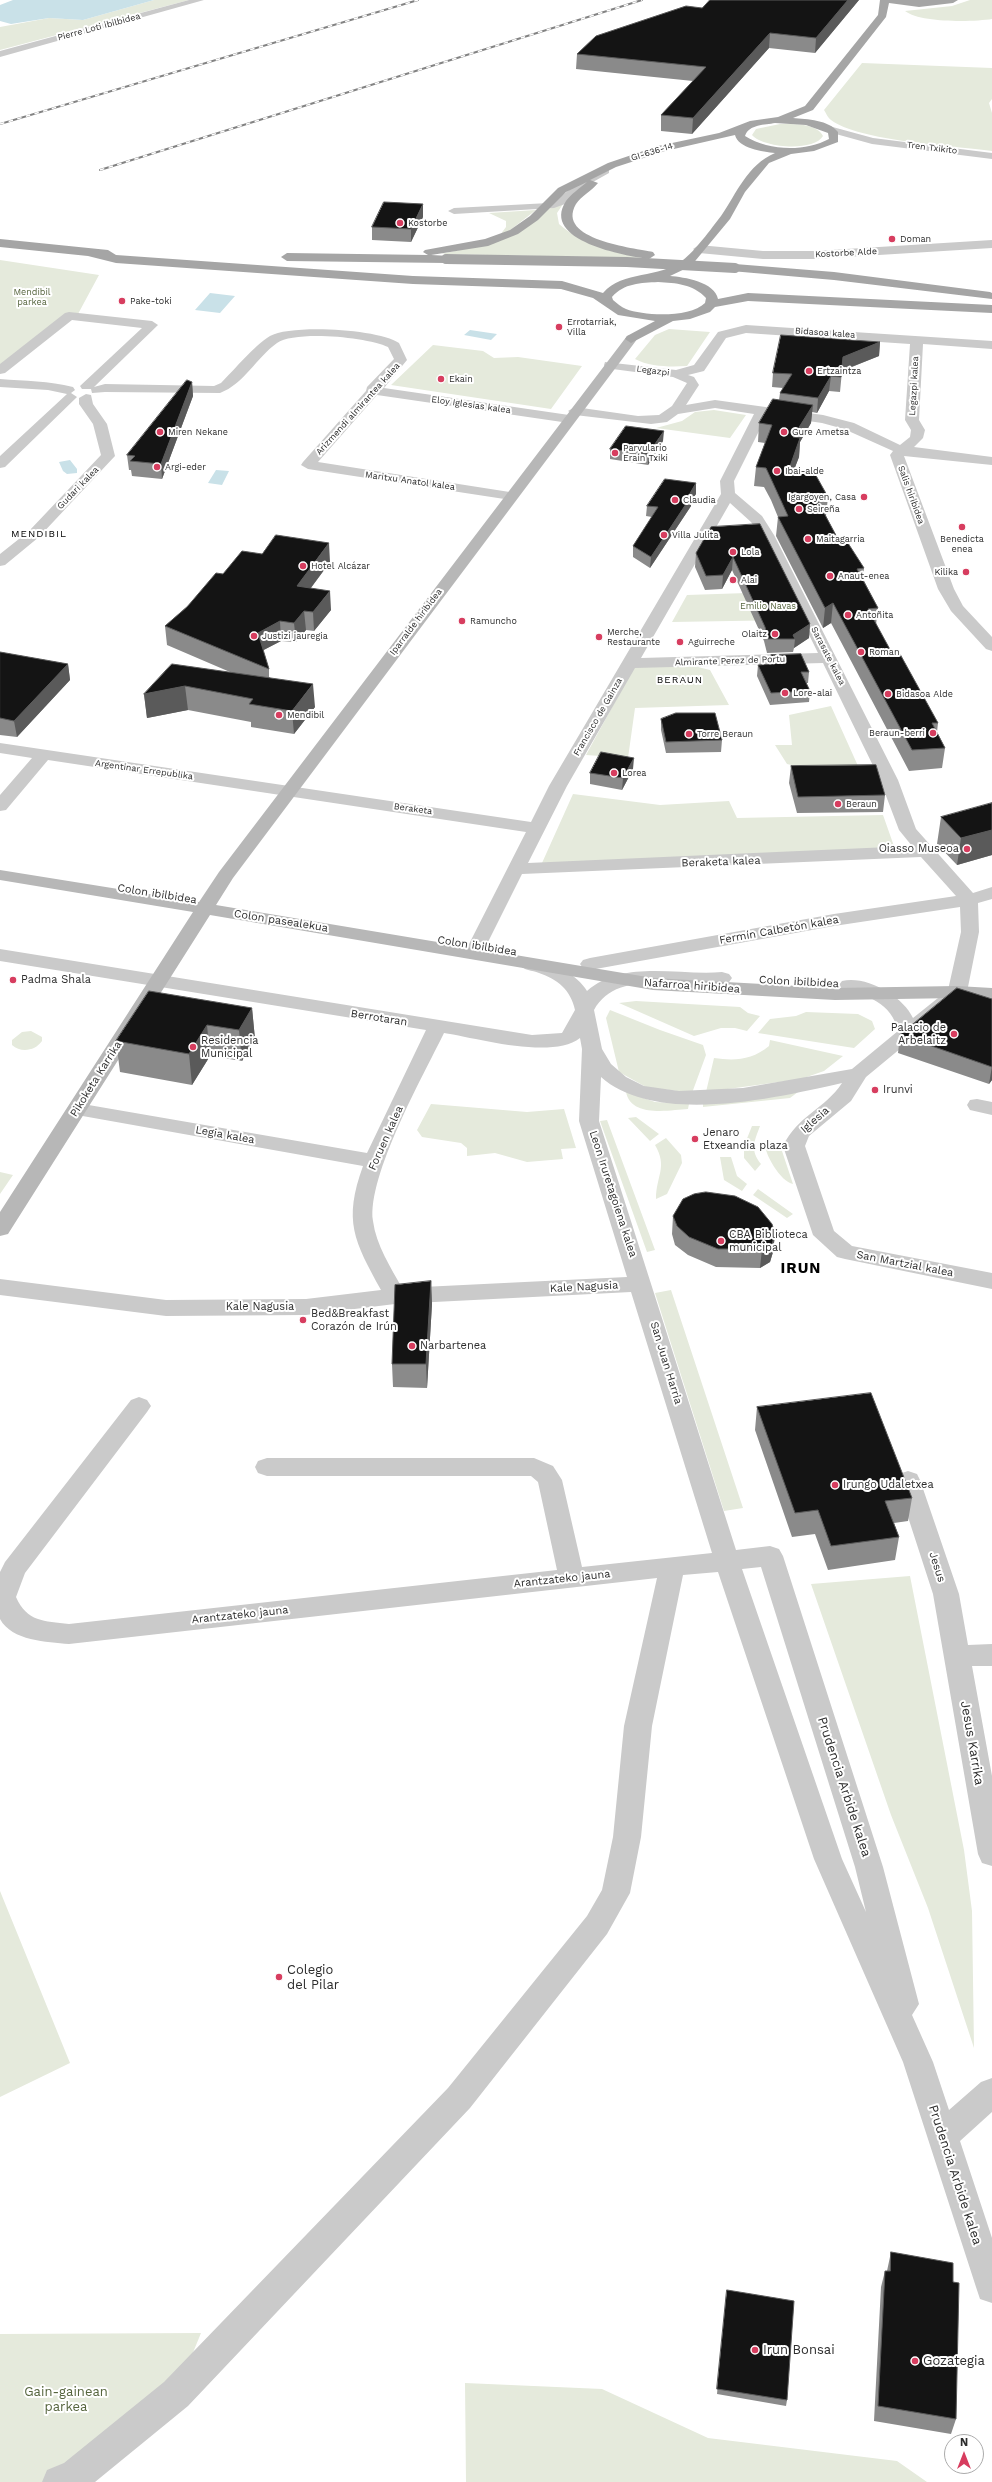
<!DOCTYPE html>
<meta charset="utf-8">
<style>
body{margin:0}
#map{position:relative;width:992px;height:2482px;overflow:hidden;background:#fff;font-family:"Work Sans",sans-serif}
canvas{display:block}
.north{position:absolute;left:944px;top:2434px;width:40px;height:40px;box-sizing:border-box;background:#fff;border:1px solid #ababab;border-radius:50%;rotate:0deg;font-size:11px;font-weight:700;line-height:16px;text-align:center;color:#2d2d2d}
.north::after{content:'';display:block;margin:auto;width:14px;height:18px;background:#d73d5f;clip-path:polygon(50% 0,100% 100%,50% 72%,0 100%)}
</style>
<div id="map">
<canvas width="992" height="2482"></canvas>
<div class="north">N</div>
</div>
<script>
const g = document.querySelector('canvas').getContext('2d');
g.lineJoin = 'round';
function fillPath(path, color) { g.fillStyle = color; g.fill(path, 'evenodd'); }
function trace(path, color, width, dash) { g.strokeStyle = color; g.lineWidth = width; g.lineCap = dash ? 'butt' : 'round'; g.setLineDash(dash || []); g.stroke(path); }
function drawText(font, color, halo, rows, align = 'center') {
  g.font = font + ' "Work Sans",sans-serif'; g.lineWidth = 4; g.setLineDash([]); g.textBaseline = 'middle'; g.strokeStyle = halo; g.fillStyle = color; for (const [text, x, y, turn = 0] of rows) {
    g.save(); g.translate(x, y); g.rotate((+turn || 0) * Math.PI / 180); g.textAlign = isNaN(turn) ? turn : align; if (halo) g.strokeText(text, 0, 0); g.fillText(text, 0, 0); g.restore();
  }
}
const green = new Path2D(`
 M154 0H189L0 50V27L49 18 83 20Z
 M970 0H992V19C973 22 920 23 905 11L952 6Z
 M862 63 992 68V99L989 103 992 113V151C954 146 859 141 831 120 828 118 826 113 824 110Z
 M780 124C793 124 817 123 823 136 814 152 763 148 752 135L756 129Z
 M563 204 557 213 559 224C583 245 611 252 643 258L441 254 496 242 548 209Z
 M536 210 509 231 500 235 506 227V221L489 213Z
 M0 260 99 275 78 314 0 366Z
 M669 329 710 332 687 366C671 367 650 367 635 359L655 335Z
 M433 345 483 351 494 358 518 357 582 366 551 409 391 385Z
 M714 410 746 415 730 438 656 428 682 421 695 412Z
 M777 592 791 620 672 622 687 595Z
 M694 666 710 670 729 705 635 708 628 758 586 755 634 667Z
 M831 706 858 766 805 768 787 764 775 745H792L789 715Z
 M573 794 660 805 729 801 737 818 883 815 895 849 542 863Z
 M636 1001 740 1007 748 1013 760 1016 747 1031 735 1028H721L694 1036 619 1003Z
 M610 1010 660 1030 703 1045 706 1055 692 1093 646 1087 619 1072 606 1018Z
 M806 1012 858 1014 872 1021 875 1029 854 1048 758 1033 770 1019 796 1016Z
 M31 1031 42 1037V1041C35 1051 21 1053 12 1045V1040L22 1032Z
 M770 1040 843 1056 824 1071 801 1079 706 1092 714 1058C735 1061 752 1060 769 1046Z
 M626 1092 655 1102 689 1104 688 1109C670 1110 631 1118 626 1092Z
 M798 1092 790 1098 703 1107V1103Z
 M431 1104 527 1112 564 1109 576 1148 561 1149 563 1159 527 1162 495 1153 467 1156V1148L461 1143 422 1137 417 1130Z
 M636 1117 659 1134 650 1141 628 1118Z
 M607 1120 655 1250 647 1252 600 1121Z
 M752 1126H760C754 1142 750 1150 761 1164L755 1171 744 1158V1146Z
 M666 1138 681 1155 682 1163 667 1194 656 1199C656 1176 668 1167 655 1145Z
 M765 1141 779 1142 793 1184C781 1182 763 1153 765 1141Z
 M720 1157H731L737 1176 747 1184 742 1191 724 1180Z
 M0 1172 13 1175 0 1194Z
 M758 1189 793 1214 787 1218 753 1195Z
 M671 1290 743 1508 724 1511 655 1293Z
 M910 1576 964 1850 972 1911 974 2048 928 1908 891 1815 811 1584Z
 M0 1891 70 2063 0 2097Z
 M201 2333 176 2394 59 2482H0V2334Z
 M465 2383 602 2389 708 2438 897 2461 927 2482H466Z`);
const water = new Path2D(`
 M13 0H154L83 20 49 18 11 24 0 21V5Z
 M210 293 235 296 220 313 195 310Z
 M470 330 497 334 491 340 464 335Z
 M70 460 77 469V473L67 474 63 471 59 462Z
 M216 470 229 471 222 485 208 483Z`);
const street = new Path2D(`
 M189 0H204L0 57V51Z
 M829 126 873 138 992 153V159L872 144 825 131V127Z
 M605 168 609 169V173L584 187 565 204 554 208 454 214 448 211 454 208 549 203C569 195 582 173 605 168Z
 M992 240V248L814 259H763L699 253 693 249 699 245 763 251H814Z
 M69 312 152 321 158 325 94 387 105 384 214 386 221 383C235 369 254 346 270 336 291 324 379 329 399 343L407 360 384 388 569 415 576 419 569 423 377 395 318 462 516 493 518 496 516 499 511 500 308 469 301 465 303 462 366 391 367 387 394 359 388 347C368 337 295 330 277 343 256 358 244 384 220 393L105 392 92 393 91 389H82L80 386 142 328 72 320 5 373 0 374V364L65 313Z
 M746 325 992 341V349L923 344 919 420 925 430 923 438 914 447 992 457V465L904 456 954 589 963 606 992 637V651L986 649 951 611 938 589 890 455 893 451 844 429 822 423 767 415 734 481 735 493 762 516 774 535 898 780 916 829 973 893 992 887V899L978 903 979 932 967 992 964 996 866 1077 851 1101 809 1136 805 1146 834 1231 852 1246 992 1273V1289L845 1259 837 1257 813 1235 783 1146C798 1115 825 1109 842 1083 776 1098 656 1126 601 1077L599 1121 736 1550 770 1546 779 1549 783 1556 883 1867 919 2004 912 2015 933 2062 949 2110 981 2082 992 2078V2112L960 2141 992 2238V2303L980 2299 976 2287 903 2062 814 1859 718 1572 683 1575 652 1726 641 1837 630 1893 607 1934 470 2108 188 2406 95 2482H42L47 2470 64 2463 164 2382 448 2088 587 1916 602 1890 613 1837 624 1726 657 1578 69 1644C47 1642 12 1641 0 1619V1572L5 1562 131 1400 139 1397 147 1400 151 1406 147 1412 25 1573 16 1597C27 1622 44 1621 69 1624L557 1570 538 1482 531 1476H267L258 1473 255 1467 258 1461 267 1458H534L553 1466 562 1480 582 1567 712 1553 631 1292 395 1304 306 1315 166 1316 0 1295V1279L166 1300 306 1299 381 1290C354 1241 343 1221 363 1166L77 1115 70 1114 67 1109 70 1104 77 1103 367 1153 426 1030 0 961V949L532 1035 562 1033 575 1010C571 990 557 979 539 973 532 970 524 971 519 964L522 960C543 955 577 973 587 991 623 959 679 976 722 972L729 974 732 978 729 982C688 992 619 965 594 1010L602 1049 611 1064 626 1077 644 1086 679 1091 743 1088 852 1069 898 1031C892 1003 867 995 842 989L839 985 842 981C866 975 903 996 913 1018L948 990 961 932 960 907 834 926 590 970 583 968 580 964 583 960 590 958 834 914 956 896 921 857 522 874 484 950H470L468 946 526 832 48 760 6 810 0 811V795L32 758 0 753V743L531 822 549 786 721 494 720 481 754 414 715 408 678 414 667 422 651 424 575 415 568 411 575 407 638 416 659 415 672 406 687 383 673 377 605 368 604 365 605 362 676 370 694 365 718 332ZM746 333 910 344 905 420 911 430 910 437 900 445 854 423 823 415 715 400 686 405 699 385 694 377 688 375 704 371 726 338ZM730 503 751 522 760 535 818 653 641 658ZM823 663 880 780 899 830 912 846 528 863 567 786 635 668ZM444 1033C477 1038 552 1060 580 1038L582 1049 579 1121 627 1277 402 1288C391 1268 376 1245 373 1221 367 1176 423 1076 444 1033ZM761 1567 855 1867 866 1912 842 1859 742 1569Z
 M0 379C25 381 49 381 73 387L75 390 71 393 77 397 5 467 0 468V456L67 394 48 390 0 387Z
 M86 394 91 395 93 404 107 424 115 456 39 537 5 565 0 566V554L29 531 101 455 93 424 79 404V398Z
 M977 1099 992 1102V1115L970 1110 967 1105 970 1100Z
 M908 1471 917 1474 920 1480 959 1594 968 1645 992 1644V1666H972L992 1776V1866L982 1863 978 1854 933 1594 896 1480 899 1474Z`);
const secondary = new Path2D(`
 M631 335 637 339 635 342 233 878 216 905 653 978 835 988 957 986 992 988V1000L957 998 835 1000 653 990 210 915 8 1234 0 1236V1212L193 912 0 880V870L199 902 219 872 627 336Z`);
const primary = new Path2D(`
 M880 0H958L953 3 919 7 889 3 886 17 813 110 793 118C807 119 829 120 838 132V142L814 151 791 154 769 163 745 192 730 219 691 266 670 276C684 277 715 282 718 299L748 293 992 305V313L748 301 715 307 710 312 690 319 673 321 631 343 625 339 627 336 655 321 618 315 593 298 561 289 413 284 116 263 88 256 0 247V239L108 250 116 255 413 276 562 281 603 293C623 270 659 279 683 260 695 251 711 229 721 216 737 193 747 165 775 153 763 152 738 148 735 135L665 151 616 167 590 180 598 183C592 191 581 196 576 204 555 240 635 248 653 252L655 255 649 259C626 256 540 241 566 201 571 194 580 188 587 182L566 192 538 220 518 234 488 246 431 255 450 256 452 259 446 263 287 261 281 257 287 253 428 255 423 252 425 250 485 239 510 230 530 216 558 188 608 163 658 146 719 133 750 121 778 117 805 106 878 15ZM775 123 806 125 828 133 829 139C805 152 768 151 745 136 749 124 765 125 775 123ZM658 282C676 283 693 284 706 298L705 303C690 318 644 316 626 309 621 307 617 303 613 300L612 297C624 283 641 283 658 282Z
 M735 264 834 272 990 292 992 293V299L834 280 731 271 729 268Z`);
const rail = new Path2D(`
 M0 124 418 0
 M100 170 642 0`);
const primaryBridge = new Path2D(`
 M446 259 627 262 735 268`);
const wall = new Path2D(`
 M859 0 815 53 769 48 692 134 661 131V115L693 81 576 69 577 54 702 8Z
 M423 217 411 242 372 240V227Z
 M880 342 879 356 842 371 840 392 829 391 817 413 812 412 811 423 800 442 799 457 793 472 828 497 826 516 839 541 864 568 863 579 878 608 876 625 893 655 938 723 937 732 945 748 942 768 909 771 831 623 823 628 776 536 778 517 771 500 764 487 754 486 756 467 765 443 758 442 759 423 779 400 780 393 783 388 772 387 773 373Z
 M192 382 193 396 162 479 132 476 131 470H129L127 455Z
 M663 441 648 465 610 459V449Z
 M696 483V494L691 501V506L650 568 633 557V546L652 517 646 516 647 506Z
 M711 527 810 624 809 638 794 648 793 652 767 653 764 641 732 570 722 589 705 590 695 567 696 553Z
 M330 562 311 588 331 610 314 631 306 630 296 642 281 641 263 650 269 669V677L315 707 294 734 251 727V722L188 710 147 718 144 694 230 672 167 645 165 626 223 574Z
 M0 652 68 664 70 680 17 737 0 735Z
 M771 655 809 672 808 683H806L810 691 809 702 770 705 757 676 758 665 770 664Z
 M661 719 722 740 721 752 666 753 661 730Z
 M791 766 885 795 883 812 797 813 789 783Z
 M633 769 622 790 590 784V773Z
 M992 803V855L957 865 937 844 941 817Z
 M992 999V1080L989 1084 898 1053 900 1035Z
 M252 1008 255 1039 242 1061 210 1056 192 1085 120 1072 116 1041Z
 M673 1216 775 1234 773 1252 770 1262 760 1268 716 1267 688 1255 675 1245 672 1234Z
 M431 1281 432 1304 427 1388 393 1387 392 1364Z
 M757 1407 912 1498 908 1521 894 1523 899 1537 895 1560 828 1570 815 1534 792 1537 755 1430Z
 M891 2252 953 2282 956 2419 951 2434 874 2421 881 2287 885 2271H887Z
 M726 2296 787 2400 786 2406 717 2394Z`);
const shadedWall = new Path2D(`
 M848 0H859L815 53 816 38Z
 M770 33 769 48 692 134 693 118Z
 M423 204V217L411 242V229Z
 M880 342 879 356 841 371 843 357Z
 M831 376 829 391 817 413 818 398Z
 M192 382 193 396 162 479 161 464Z
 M813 405 811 423 800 442 799 457 786 491 788 472 793 437Z
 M664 431 663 441 648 465V454Z
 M696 483V494L691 501V506L650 568 651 557Z
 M329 543 330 562 298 605 297 586Z
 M733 557 732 570 722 589 723 575Z
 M330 591 331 610 314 631 313 612Z
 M833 603 831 623 823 628 825 608Z
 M304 611 306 630 296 642 294 623Z
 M280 621 281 641 260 652 258 633Z
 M810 624 809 638 794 648 795 639 793 635Z
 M68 664 70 680 17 737 14 721Z
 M313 684 315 707 294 734 292 711Z
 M185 686 188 710 147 718 144 694Z
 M634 758 633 769 622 790 623 778Z
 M992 830V855L957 865 961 838Z
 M252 1008 255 1039 242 1061 239 1030Z
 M207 1025 210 1056 192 1085 189 1054Z
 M992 1066V1080L989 1084Z
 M775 1234 773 1252 770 1262 760 1268 762 1249Z
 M431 1281 432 1304 427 1388 426 1364Z`);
const building = new Path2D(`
 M710 0H848L816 38 770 33 693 118 661 115 706 67 577 54 596 36 686 6 702 8Z
 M384 202 423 204 411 229 372 227Z
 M781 335 880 342 843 357 841 377 831 376 818 398 780 393 792 374 773 373Z
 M187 380 192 382 161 464 130 461 135 456 127 455Z
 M773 399 813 405 793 437 800 438 788 472H814L828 497 816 498 839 541 846 540 864 568 857 569 878 608 868 609 893 655 900 654 938 723H932L945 748 912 750 833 603 825 608 778 517 788 516 772 481 766 468 756 467 772 425 759 423Z
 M626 426 664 431 648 454 610 449Z
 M665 479 696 483 689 495H692L651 557 633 546 658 507 647 506Z
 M760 524 810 624 793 635 795 639H768L765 627 733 557 723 575 706 576 696 553 711 527Z
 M276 535 329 543 297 586 330 591 313 612 304 611 294 623 280 621 258 633 269 669 165 626 187 607 216 573 223 574 242 551 262 554Z
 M0 652 68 664 14 721 0 718Z
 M801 654 809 672H801L810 691 771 693 758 665 773 664 771 655Z
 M172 664 313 684 292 711 249 704 253 699 185 686 144 694Z
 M676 713H715L722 740 666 742 661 719Z
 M601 752 634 758 623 778 590 773Z
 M876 765 885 795 798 797 791 766Z
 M992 803V830L961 838 941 817Z
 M957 988 992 999V1067L900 1035Z
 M149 991 252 1008 239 1030 207 1025 189 1054 116 1041Z
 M706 1192 735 1196 758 1207 772 1224 775 1234 772 1244 762 1249H718L689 1237 677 1226 673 1216 683 1199 694 1194Z
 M431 1281 426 1364H392L395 1285Z
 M871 1393 912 1498 885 1501 899 1537 831 1546 818 1510 795 1513 757 1407Z
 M891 2252 953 2263V2282L959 2283 956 2419 878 2406 885 2271H890Z
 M727 2290 794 2301 787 2400 717 2389Z`);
const markers = [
 [400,223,4,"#d73d5f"],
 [892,239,4,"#d73d5f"],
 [122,301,4,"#d73d5f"],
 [559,327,4,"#d73d5f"],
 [809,371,4,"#d73d5f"],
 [441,379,4,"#d73d5f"],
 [160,432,4,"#d73d5f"],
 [784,432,4,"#d73d5f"],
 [615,453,4,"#d73d5f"],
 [157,467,4,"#d73d5f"],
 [777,471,4,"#d73d5f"],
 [864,497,4,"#d73d5f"],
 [675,500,4,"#d73d5f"],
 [799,509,4,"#d73d5f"],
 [962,527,4,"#d73d5f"],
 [664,535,4,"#d73d5f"],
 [808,539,4,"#d73d5f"],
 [733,552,4,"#d73d5f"],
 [303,566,4,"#d73d5f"],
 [966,572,4,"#d73d5f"],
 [830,576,4,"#d73d5f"],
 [733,580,4,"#d73d5f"],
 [848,615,4,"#d73d5f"],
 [462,621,4,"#d73d5f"],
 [775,634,4,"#d73d5f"],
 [254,636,4,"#d73d5f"],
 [599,637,4,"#d73d5f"],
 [680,642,4,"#d73d5f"],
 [861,652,4,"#d73d5f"],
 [785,693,4,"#d73d5f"],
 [888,694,4,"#d73d5f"],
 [279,715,4,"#d73d5f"],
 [933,733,4,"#d73d5f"],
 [689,734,4,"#d73d5f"],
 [614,773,4,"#d73d5f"],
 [838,804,4,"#d73d5f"],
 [967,849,4,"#d73d5f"],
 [13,980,4,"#d73d5f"],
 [954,1034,4,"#d73d5f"],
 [193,1047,4,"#d73d5f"],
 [875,1090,4,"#d73d5f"],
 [695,1139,4,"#d73d5f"],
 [721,1241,4,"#d73d5f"],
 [303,1320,4,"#d73d5f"],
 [412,1346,4,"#d73d5f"],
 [835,1485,4,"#d73d5f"],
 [279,1977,4,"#d73d5f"],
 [755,2350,4,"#d73d5f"],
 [915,2361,4,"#d73d5f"]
];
const farStreetnames = [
 ["Pierre Loti ibilbidea",99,27,-15],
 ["Tren Txikito",932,148,7],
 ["GI-636-14",652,152,-17],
 ["Kostorbe Alde",846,253,-3],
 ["Bidasoa kalea",825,333,4],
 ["Legazpi",653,371,7],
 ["Legazpi kalea",914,386,-87],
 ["Eloy Iglesias kalea",471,405,8],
 ["Arizmendi almirantea kalea",358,409,-48],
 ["Maritxu Anatol kalea",410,481,8],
 ["Gudari kalea",78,488,-46],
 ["Salis hiribidea",911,495,70],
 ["Iparralde hiribidea",416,622,-53],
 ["Sarasate kalea",828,656,63],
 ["Almirante Perez de Portu",730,661,-2],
 ["Francisco de Gainza",598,717,-60],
 ["Argentinar Errepublika",144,770,8],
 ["Beraketa",413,809,8]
];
const farPoinames = [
 ["Kostorbe",408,223],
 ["Doman",900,239],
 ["Pake-toki",130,301],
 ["Errotarriak,",567,322],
 ["Villa",567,332],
 ["Ertzaintza",817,371],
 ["Ekain",449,379],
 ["Miren Nekane",168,432],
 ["Gure Ametsa",792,432],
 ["Parvulario",623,448],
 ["Erain Txiki",623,458],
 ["Argi-eder",165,467],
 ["Ibai-alde",785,471],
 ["Igargoyen, Casa",856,497,"right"],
 ["Claudia",683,500],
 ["Seireña",807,509],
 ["Villa Julita",672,535],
 ["Maitagarria",816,539],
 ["Benedicta",962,539,"center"],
 ["enea",962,549,"center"],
 ["Lola",741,552],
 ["Hotel Alcázar",311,566],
 ["Kilika",958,572,"right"],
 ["Anaut-enea",838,576],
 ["Alai",741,580],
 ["Antoñita",856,615],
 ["Ramuncho",470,621],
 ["Merche,",607,632],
 ["Restaurante",607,642],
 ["Olaitz",767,634,"right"],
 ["Justizi jauregia",262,636],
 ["Aguirreche",688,642],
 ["Roman",869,652],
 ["Lore-alai",793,693],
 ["Bidasoa Alde",896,694],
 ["Mendibil",287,715],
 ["Beraun-berri",925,733,"right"],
 ["Torre Beraun",697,734],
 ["Lorea",622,773],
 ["Beraun",846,804]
];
const farParknames = [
 ["Mendibil",32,292],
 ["parkea",32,302],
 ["Emilio Navas",768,606]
];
const farNeighbourhoodnames = [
 ["MENDIBIL",39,534],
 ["BERAUN",680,680]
];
const poiNames = [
 ["Oiasso Museoa",959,849,"right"],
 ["Padma Shala",21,980],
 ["Palacio de",946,1028,"right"],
 ["Arbelaitz",946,1041,"right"],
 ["Residencia",201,1041],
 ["Municipal",201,1054],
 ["Irunvi",883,1090],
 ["Jenaro",703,1133],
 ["Etxeandia plaza",703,1146],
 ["CBA Biblioteca",729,1235],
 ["municipal",729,1248],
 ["Bed&Breakfast",311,1314],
 ["Corazón de Irún",311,1327],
 ["Narbartenea",420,1346],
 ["Irungo Udaletxea",843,1485]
];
const streetNames = [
 ["Beraketa kalea",721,862,-2],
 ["Colon ibilbidea",157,894,9],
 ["Colon pasealekua",281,921,9],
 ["Fermín Calbetón kalea",779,930,-10],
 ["Colon ibilbidea",477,946,9],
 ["Colon ibilbidea",799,982,3],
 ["Nafarroa hiribidea",692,986,4],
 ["Berrotaran",379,1018,9],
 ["Pikoketa Karrika",96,1079,-58],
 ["Iglesia",815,1120,-41],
 ["Legia kalea",225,1135,10],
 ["Foruen kalea",386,1138,-66],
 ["Leon Iruretagoiena kalea",613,1194,72],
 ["San Martzial kalea",905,1264,11],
 ["Kale Nagusia",584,1287,-3],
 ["Kale Nagusia",260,1307],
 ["San Juan Harria",666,1363,73],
 ["Jesus",937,1567,72],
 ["Arantzateko jauna",562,1579,-6],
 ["Arantzateko jauna",240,1615,-6]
];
const nearStreetnames = [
 ["Jesus Karrika",972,1743,80],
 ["Prudencia Arbide kalea",844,1787,72],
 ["Prudencia Arbide kalea",955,2175,72]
];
const nearPoinames = [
 ["Colegio",287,1970],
 ["del Pilar",287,1985],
 ["Irun Bonsai",763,2350],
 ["Gozategia",923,2361]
];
const nearParknames = [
 ["Gain-gainean",66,2392],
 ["parkea",66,2407]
];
const districtNames = [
 ["IRUN",801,1269]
];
fillPath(green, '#e5eadc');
fillPath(water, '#c9e1e8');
fillPath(street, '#cacaca');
fillPath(secondary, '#b7b7b7');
fillPath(primary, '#a5a5a5');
trace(rail, '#828282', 2);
trace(rail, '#fff', 1.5, [4.5]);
trace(primaryBridge, '#a5a5a5', 10);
fillPath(wall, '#8a8a8a');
fillPath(shadedWall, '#5a5a5a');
fillPath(building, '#141414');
trace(building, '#5a5a5a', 1);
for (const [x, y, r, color] of markers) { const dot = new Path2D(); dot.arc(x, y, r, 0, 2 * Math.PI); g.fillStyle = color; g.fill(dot); trace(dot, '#fff', 1.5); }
drawText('9px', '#2d2d2d', '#fff', farStreetnames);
drawText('9px', '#2d2d2d', '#fff', farPoinames, 'left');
drawText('9px', '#56653e', '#fff', farParknames);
g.letterSpacing = '1px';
drawText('10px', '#000', '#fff', farNeighbourhoodnames);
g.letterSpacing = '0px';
drawText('11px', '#2d2d2d', '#fff', poiNames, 'left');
drawText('11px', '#2d2d2d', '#fff', streetNames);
drawText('13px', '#2d2d2d', '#fff', nearStreetnames);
drawText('13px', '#2d2d2d', '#fff', nearPoinames, 'left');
drawText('13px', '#56653e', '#fff', nearParknames);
g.letterSpacing = '1px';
drawText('bold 15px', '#000', '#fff', districtNames);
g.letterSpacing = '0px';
</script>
